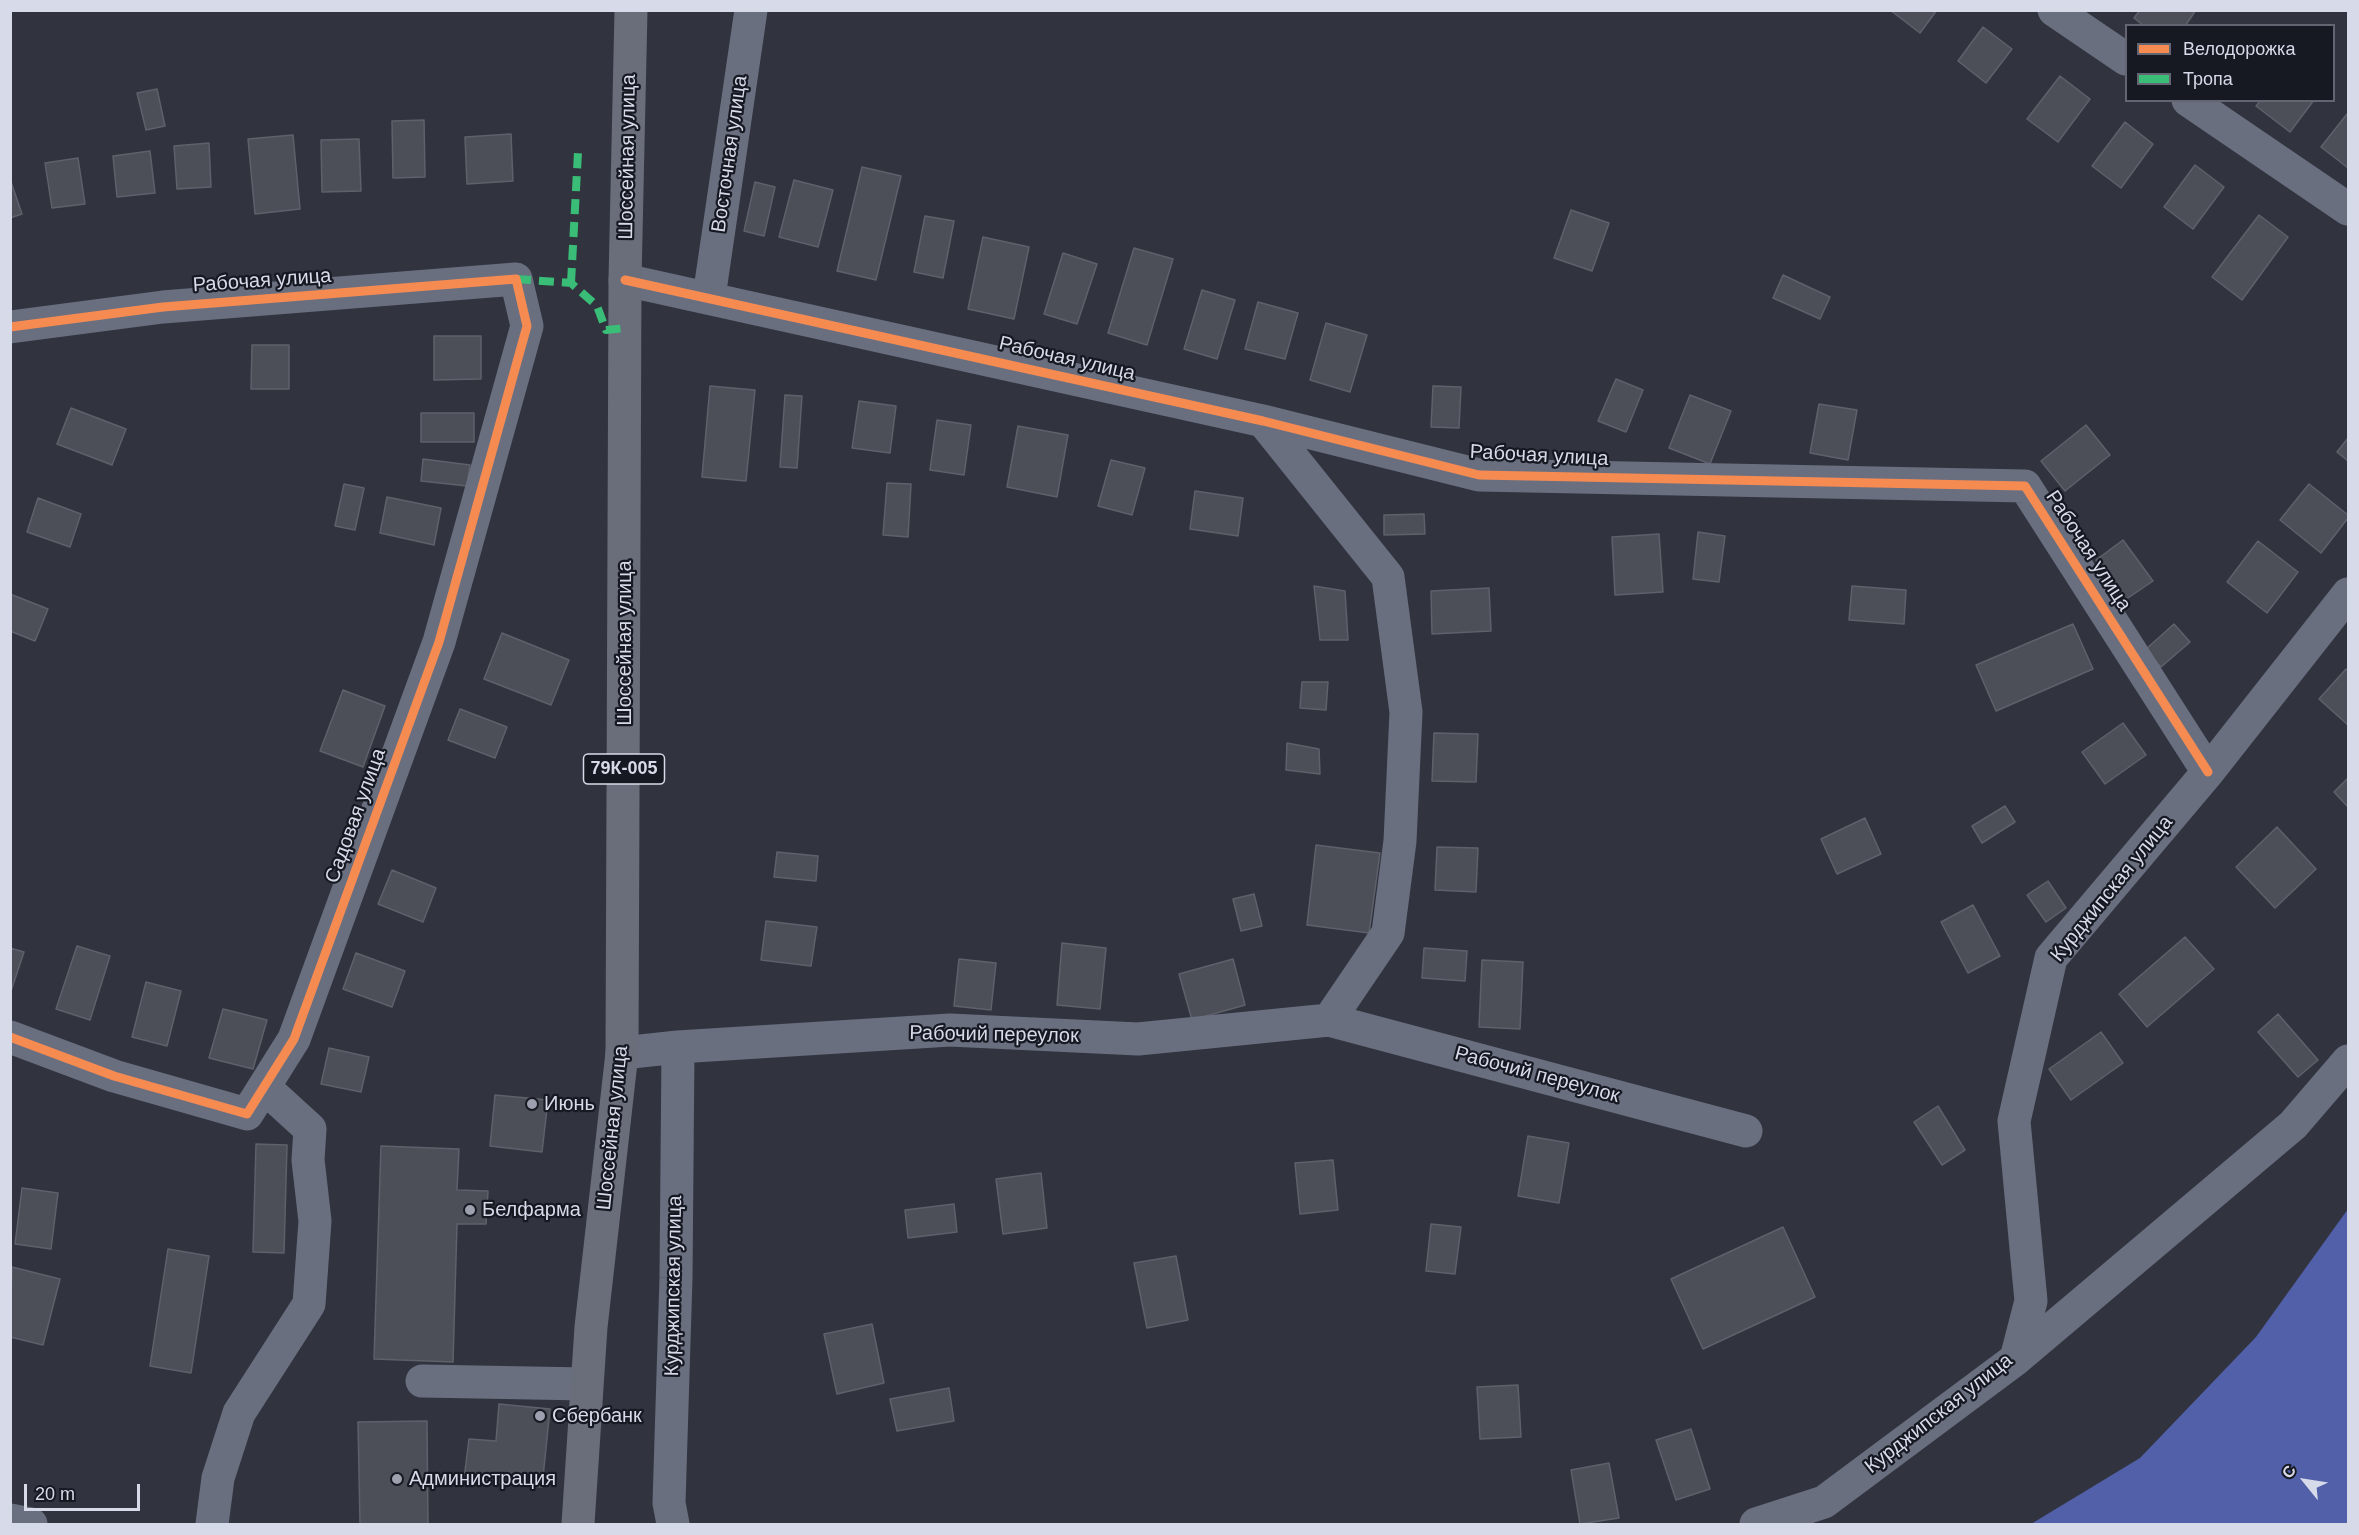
<!DOCTYPE html>
<meta charset="utf-8">
<style>
body{margin:0}
#map{position:relative;width:2359px;height:1535px;overflow:hidden;background:#31343f;font-family:Helvetica,sans-serif}
canvas{display:block}
.frame{position:absolute;inset:0;border:12px solid #d7dae9;pointer-events:none}
.legend{position:absolute;left:2125px;top:24px;width:210px;height:78px;box-sizing:border-box;background:#161922;border:2px solid #636672;margin:0;padding:8px 10px;list-style:none;font-size:18px;color:#d7dae9}
.legend li{display:flex;align-items:center;gap:12px;height:30px}
.legend b{width:30px;border:2px solid #636672}
.north{position:absolute;left:2275px;top:1451px;width:60px;height:60px;-webkit-text-stroke:4px #161922;paint-order:stroke;rotate:300deg;font-size:16px;font-weight:700;line-height:24px;text-align:center;color:#d7dae9}
.north::after{content:'';display:block;margin:auto;width:21px;height:27px;background:#d7dae9;clip-path:polygon(50% 0,100% 100%,50% 72%,0 100%)}
.scale{position:absolute;left:24px;top:1484px;width:116px;height:27px;box-sizing:border-box;border:3px solid #d7dae9;border-top:0;padding-left:8px;font-size:18px;line-height:21px;white-space:nowrap;color:#d7dae9;-webkit-text-stroke:4px #161922;paint-order:stroke}
</style>
<div id="map">
<canvas width="2359" height="1535"></canvas>
<div class="frame"></div>
<ul class="legend">
<li><b style="height:8px;background:#f68b52"></b>Велодорожка</li>
<li><b style="height:8px;background:#3abd76"></b>Тропа</li>
</ul>
<div class="north">С</div>
<div class="scale">20 m</div>
</div>
<script>
const g = document.querySelector('canvas').getContext('2d');
g.lineJoin = 'round';
function fillPath(path, color) { g.fillStyle = color; g.fill(path, 'evenodd'); }
function trace(path, color, width, dash) { g.strokeStyle = color; g.lineWidth = width; g.lineCap = dash ? 'butt' : 'round'; g.setLineDash(dash || []); g.stroke(path); }
function drawText(font, color, halo, rows, align = 'center') {
  g.font = font + ' Helvetica,sans-serif'; g.lineWidth = 4.5; g.setLineDash([]); g.textBaseline = 'middle'; g.strokeStyle = halo; g.fillStyle = color; for (const [text, x, y, turn = 0] of rows) {
    g.save(); g.translate(x, y); g.rotate((+turn || 0) * Math.PI / 180); g.textAlign = isNaN(turn) ? turn : align; if (halo) g.strokeText(text, 0, 0); g.fillText(text, 0, 0); g.restore();
  }
}
const water = new Path2D(`
 M2348 1209V1524H2031L2140 1458 2256 1337Z`);
const building = new Path2D(`
 M1890 10H1937L1920 33Z
 M2140 10H2196L2185 26H2144L2134 18Z
 M1983 27 2012 49 1986 83 1958 61Z
 M2060 76 2090 99 2058 142 2027 119Z
 M157 89 165 126 146 130 137 93Z
 M2261 100H2314L2290 132 2256 106Z
 M2347 114 2348 115V168L2321 147Z
 M424 120 425 177 393 178 392 121Z
 M2125 122 2153 144 2121 188 2092 166Z
 M511 134 513 181 467 184 465 137Z
 M293 135 300 209 255 214 248 139Z
 M359 139 361 191 322 192 321 140Z
 M209 143 211 187 177 189 174 146Z
 M150 151 155 193 117 197 113 156Z
 M78 158 85 204 52 208 45 163Z
 M2195 165 2224 187 2193 229 2164 207Z
 M862 167 901 176 876 280 837 271Z
 M10 179 22 214 10 218Z
 M794 180 833 190 818 247 779 237Z
 M755 182 775 187 764 236 744 231Z
 M1571 210 1609 223 1592 271 1554 258Z
 M2259 215 2288 237 2242 300 2212 277Z
 M925 216 954 221 943 278 914 272Z
 M983 237 1029 247 1014 319 968 309Z
 M1134 248 1173 259 1147 345 1108 333Z
 M1063 253 1097 264 1077 324 1044 314Z
 M1783 275 1830 297 1820 319 1773 298Z
 M1202 290 1235 300 1217 359 1184 349Z
 M1258 302 1298 313 1285 359 1245 349Z
 M1326 323 1367 335 1350 392 1310 380Z
 M434 336H481V379L434 380Z
 M252 345H289V389H251Z
 M1616 379 1643 390 1626 432 1598 421Z
 M710 386 755 390 746 481 702 477Z
 M1433 386 1461 387 1459 428 1431 427Z
 M785 395 802 396 797 468 780 467Z
 M1690 395 1731 411 1710 464 1669 448Z
 M859 401 896 406 890 453 852 448Z
 M1819 404 1857 410 1848 460 1810 453Z
 M71 408 126 429 112 465 57 444Z
 M421 413H474V442H421Z
 M937 420 971 425 964 475 930 470Z
 M2086 425 2110 455 2065 491 2041 461Z
 M1018 426 1068 435 1057 497 1007 487Z
 M2348 438V461L2337 452Z
 M423 459 470 465 467 486 421 481Z
 M1111 460 1145 468 1132 515 1098 506Z
 M887 483 911 484 908 537 883 535Z
 M344 484 364 488 355 530 335 526Z
 M2309 484 2348 515V518L2321 553 2280 520Z
 M1195 491 1243 498 1238 536 1190 529Z
 M387 497 441 508 434 545 380 533Z
 M38 498 81 514 70 547 27 532Z
 M1424 514 1425 534 1384 535V515Z
 M1698 532 1725 536 1719 582 1693 579Z
 M1659 534 1663 592 1615 595 1612 537Z
 M2123 540 2153 581 2125 600 2096 560Z
 M2258 541 2298 572 2267 613 2227 582Z
 M1314 586 1345 591 1348 640H1320Z
 M1852 586 1906 590 1904 624 1849 620Z
 M1489 588 1491 631 1432 634 1431 591Z
 M10 594 48 609 35 641 10 631Z
 M2073 624 2093 669 1996 711 1976 665Z
 M2174 624 2190 642 2161 667 2145 650Z
 M502 633 569 660 551 705 484 679Z
 M2346 669 2348 671V725L2319 699Z
 M1302 682H1328L1326 710 1300 708Z
 M343 690 385 706 363 767 320 751Z
 M460 709 507 727 495 758 448 740Z
 M2123 723 2146 755 2105 784 2082 752Z
 M1434 733 1478 734 1476 782 1432 781Z
 M1287 743 1319 749 1320 774 1286 770Z
 M2348 778V807L2334 792Z
 M2005 806 2015 822 1982 843 1972 826Z
 M1865 818 1881 854 1837 874 1821 839Z
 M2277 827 2316 869 2275 908 2236 867Z
 M1316 845 1380 853 1369 933 1307 925Z
 M1437 847 1478 848 1476 892 1435 890Z
 M777 852 818 856 816 881 774 877Z
 M392 870 436 888 423 922 378 904Z
 M2048 881 2066 908 2046 922 2027 895Z
 M1254 894 1262 926 1241 931 1233 899Z
 M1973 905 2000 956 1968 973 1941 922Z
 M766 921 817 927 811 966 761 960Z
 M2185 937 2214 969 2147 1027 2119 994Z
 M1062 943 1106 948 1100 1009 1057 1005Z
 M77 946 110 956 90 1020 56 1009Z
 M10 948 24 952 10 994Z
 M1424 948 1467 951 1465 981 1422 978Z
 M356 953 405 971 392 1007 343 989Z
 M959 959 996 963 991 1010 954 1006Z
 M1233 959 1245 1005 1192 1020 1179 974Z
 M1482 960 1523 962 1520 1029 1479 1027Z
 M146 982 181 991 167 1046 132 1037Z
 M223 1009 267 1020 253 1069 209 1058Z
 M2278 1014 2318 1060 2298 1077 2258 1032Z
 M2101 1032 2123 1063 2071 1100 2049 1069Z
 M329 1048 369 1057 361 1092 321 1084Z
 M495 1095 548 1100 542 1152 490 1146Z
 M1938 1106 1965 1150 1942 1165 1914 1122Z
 M1528 1136 1569 1143 1559 1203 1518 1196Z
 M256 1144 287 1145 284 1253 253 1252Z
 M381 1146 459 1149 457 1190 488 1191 486 1224H457L453 1362 374 1359Z
 M1333 1160 1338 1210 1300 1214 1295 1163Z
 M1041 1173 1047 1228 1003 1234 996 1179Z
 M22 1188 58 1193 51 1249 15 1244Z
 M954 1204 957 1232 908 1238 905 1210Z
 M1431 1224 1461 1227 1455 1274 1426 1271Z
 M1783 1227 1815 1297 1703 1349 1671 1279Z
 M168 1249 209 1256 191 1373 150 1366Z
 M1176 1256 1188 1320 1147 1328 1134 1263Z
 M12 1267 60 1279 43 1345 10 1337Z
 M872 1324 884 1383 837 1394 824 1334Z
 M1518 1385 1521 1437 1480 1439 1477 1387Z
 M949 1388 954 1421 897 1431 890 1399Z
 M499 1404 550 1409 542 1487 464 1479 469 1439 496 1441Z
 M427 1421 428 1524H360L358 1422Z
 M1691 1429 1710 1489 1676 1500 1656 1440Z
 M1609 1463 1619 1518 1580 1524 1571 1470Z`);
const minor = new Path2D(`
 M2054 10 2126 59
 M2188 100 2348 209
 M625 280 1263 421 1479 475 2025 486 2208 772
 M709 297 751 10
 M10 327 163 307 516 279 527 326 439 642 294 1039 247 1114 114 1076 10 1037
 M1263 421 1388 577 1406 712 1400 841 1388 933 1329 1020
 M622 1053 678 1047 950 1030 1138 1039 1329 1020 1746 1131
 M2016 1359 2293 1125 2348 1061
 M422 1381 586 1384
 M10 1520 31 1524
 M212 1524 218 1478 239 1413 309 1304 315 1221 308 1160 310 1129 264 1087
 M673 1524 669 1503 676 1278 678 1047
 M1756 1524 1824 1502 2016 1359 2031 1301 2014 1121 2051 958 2208 772 2348 594`);
const major = new Path2D(`
 M578 1524 591 1327 622 1053 625 280 631 10`);
const quiet = new Path2D(`
 M516 279 571 283 597 306 606 330 627 328
 M571 283 578 152`);
const cycleway = new Path2D(`
 M625 280 1263 421 1479 475 2025 486 2208 772
 M10 327 163 307 516 279 527 326 439 642 294 1039 247 1114 114 1076 10 1037`);
const markers = [
 [532,1104,6,"#9da0ae"],
 [470,1210,6,"#9da0ae"],
 [540,1416,6,"#9da0ae"],
 [397,1479,6,"#9da0ae"]
];
const shields = [
 [624,769,81]
];
const shieldNames = [
 ["79К-005",624,769]
];
const streetNames = [
 ["Восточная улица",730,154,-82],
 ["Шоссейная улица",628,157,-89],
 ["Рабочая улица",262,281,-4],
 ["Рабочая улица",1067,359,13],
 ["Рабочая улица",1539,456,3],
 ["Рабочая улица",2088,551,57],
 ["Шоссейная улица",625,643,-90],
 ["Садовая улица",356,816,-70],
 ["Курджипская улица",2112,889,-51],
 ["Рабочий переулок",994,1035,1],
 ["Рабочий переулок",1537,1075,15],
 ["Шоссейная улица",613,1128,-84],
 ["Курджипская улица",674,1286,-89],
 ["Курджипская улица",1939,1414,-38]
];
const poiNames = [
 ["Июнь",544,1104],
 ["Белфарма",482,1210],
 ["Сбербанк",552,1416],
 ["Администрация",409,1479]
];
fillPath(water, '#5260a9');
fillPath(building, '#4c4f58');
trace(building, '#5e616b', 1.5);
trace(minor, '#6a6f80', 33);
trace(major, '#6a6e7b', 33);
trace(quiet, '#3abd76', 8, [15, 8]);
trace(cycleway, '#f68b52', 9);
for (const [x, y, r, color] of markers) { const dot = new Path2D(); dot.arc(x, y, r, 0, 2 * Math.PI); g.fillStyle = color; g.fill(dot); trace(dot, '#161922', 2); }
for (const [x, y, w] of shields) { const box = new Path2D(); box.roundRect(x - w / 2, y - 15, w, 30, 4.5); g.fillStyle = '#161922'; g.fill(box); trace(box, '#d7dae9', 1.5); }
drawText('bold 18px', '#d7dae9', null, shieldNames);
drawText('20px', '#d7dae9', '#161922', streetNames);
drawText('20px', '#d7dae9', '#161922', poiNames, 'left');
</script>
